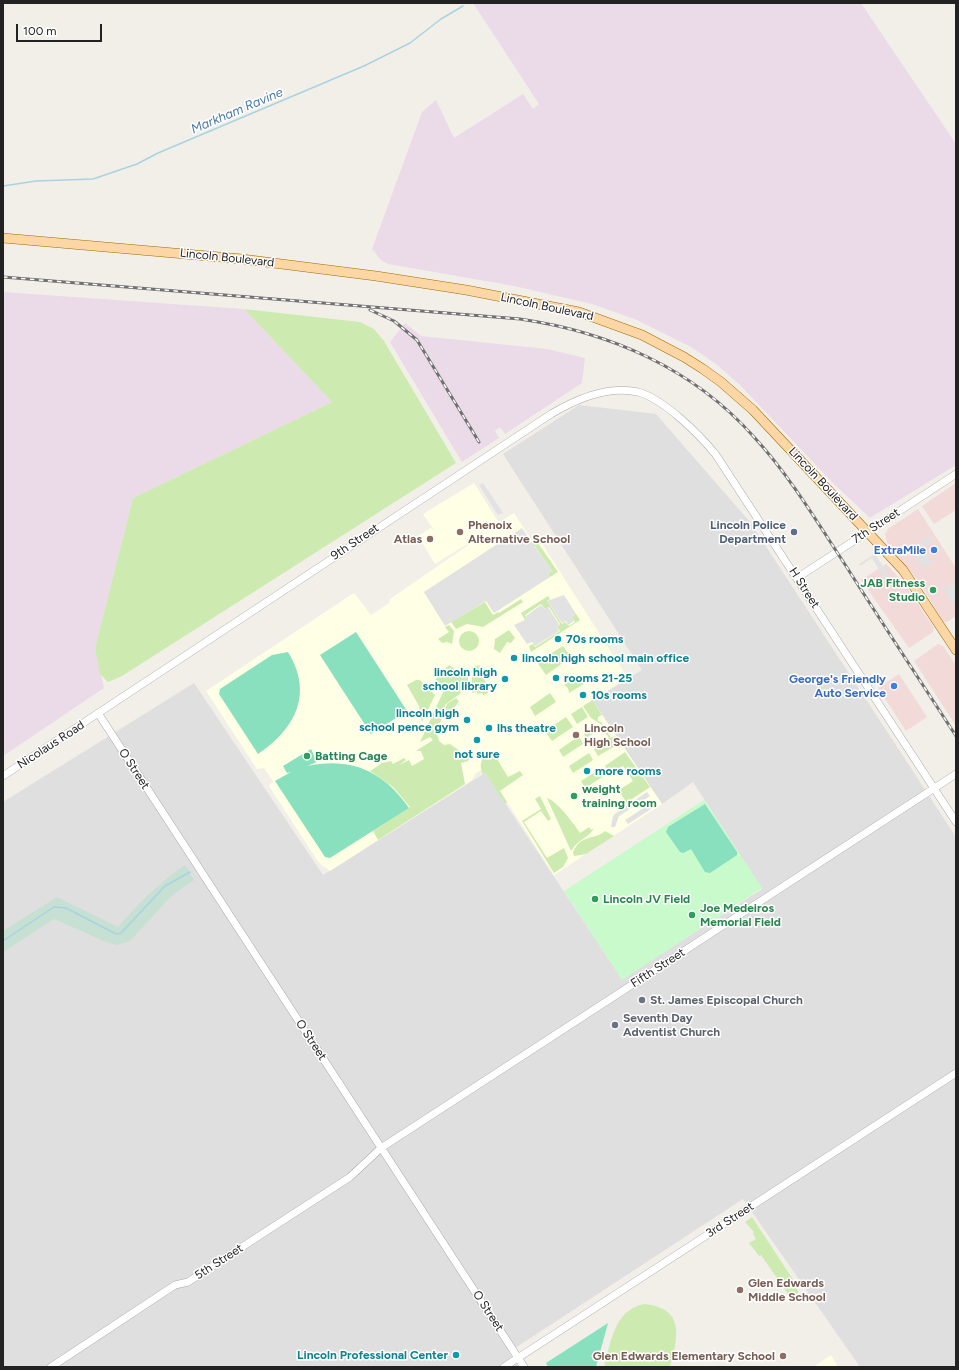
<!DOCTYPE html>
<style>
body{margin:0}
#map{position:relative;width:959px;height:1370px;overflow:hidden;background:#f2efe9;font-family:Figtree,sans-serif}
canvas{display:block}
.frame{position:absolute;inset:0;border:4px solid #222;pointer-events:none}
.scale{position:absolute;left:16px;top:24px;width:86px;height:18px;box-sizing:border-box;border:2px solid #222;border-top:0;padding-left:5px;font-size:12px;line-height:14px;white-space:nowrap;color:#222;-webkit-text-stroke:3px #fff;paint-order:stroke}
</style>
<div id="map">
<canvas width="959" height="1370"></canvas>
<div class="frame"></div>
<div class="scale">100 m</div>
</div>
<script>
const g = document.querySelector('canvas').getContext('2d');
g.lineJoin = 'round';
function fillPath(path, color) { g.fillStyle = color; g.fill(path, 'evenodd'); }
function trace(path, color, width, dash) { g.strokeStyle = color; g.lineWidth = width; g.lineCap = dash ? 'butt' : 'round'; g.setLineDash(dash || []); g.stroke(path); }
function drawText(font, color, halo, rows, align = 'center') {
  g.font = font + ' Figtree,sans-serif'; g.lineWidth = 3; g.setLineDash([]); g.textBaseline = 'middle'; g.strokeStyle = halo; g.fillStyle = color; for (const [text, x, y, turn = 0] of rows) {
    g.save(); g.translate(x, y); g.rotate((+turn || 0) * Math.PI / 180); g.textAlign = isNaN(turn) ? turn : align; if (halo) g.strokeText(text, 0, 0); g.fillText(text, 0, 0); g.restore();
  }
}
const residential = new Path2D(`
 M579 405 656 414 750 522 956 837V1367H860L743 1199 509 1352 518 1367H3V802L194 683 323 875 485 773 622 979 762 889 693 782 662 804 592 701 642 670 503 454Z`);
const commercial = new Path2D(`
 M956 483V510L934 524 922 506Z
 M918 509 956 568V616L947 622H944L941 618 920 583 888 545 886 539 885 534 888 529Z
 M886 564 904 583 934 628 932 633 909 648 861 580Z
 M938 644 943 646 956 665V726L914 661Z
 M899 674 927 717 906 731 878 688Z`);
const industrial = new Path2D(`
 M473 3H861L956 144V465L870 518 832 482 740 385 716 364 691 347 637 320 592 304 514 286 388 264 381 260 372 249 422 112 436 100 454 138 523 94 533 109 539 104Z
 M3 292 244 309 332 402 133 498 95 648 104 688 3 756Z
 M405 323 421 336 547 349 585 358 582 383 505 434 500 427 495 431 499 438 462 462 390 342Z`);
const education = new Path2D(`
 M474 483 499 523 514 513 535 545 541 542 627 677 593 701 662 804 554 875 485 768 476 773 472 780 330 871 319 863 269 786 273 781 264 768 257 769 206 691 354 593 371 615 389 603 390 599 493 528 435 564 418 536 431 528 435 532 423 514Z
 M831 1355 838 1367H813Z`);
const grass = new Path2D(`
 M244 309 360 322 374 329 384 341 456 463 122 676 108 682 100 674 95 648 133 498 332 402Z
 M534 543 535 545 538 543 558 572 550 577 548 574 552 571 535 546 532 547 531 544Z
 M548 596 550 599 547 601 562 624 565 622 569 626 575 622 572 617 576 614 580 620 531 652 529 646 533 644 535 647 560 631 557 627 560 624 549 607 545 609 541 604 525 615 527 619 525 620 521 613Z
 M521 599 523 602 483 627 467 624 456 629 451 622 485 602 493 615 498 612 499 613Z
 M449 625 454 631 452 644 447 642 442 643 438 639 449 632 445 627Z
 M509 630 515 638 511 643 507 642 500 653 494 649 495 639Z
 M459 641a10 10 0 1 1 20 0a10 10 0 1 1-20 0Z
 M563 646 571 657 546 675 537 662Z
 M449 665 458 671 468 672V685H466V688L460 691 461 693 445 705 441 721 434 731 437 734 439 741 444 745 450 744 470 758 468 761 461 763 465 784 378 840 373 831 410 807 393 787 370 771 382 763 391 761 393 764 404 758 406 760 399 765 409 760 412 766 424 759 421 751H416L433 740 430 737 420 742 445 688 435 680Z
 M479 665 488 689V693L483 695 482 693 477 694V692L472 693V667Z
 M578 675 584 684 569 693 568 688 564 685Z
 M416 680H420L435 695 422 722 419 706 407 685Z
 M605 692 593 701 602 715 598 717V721L601 722 611 738 615 736 617 739 614 741 617 745 598 756 594 749 609 738 602 728 586 738 584 734 602 725 591 718 583 706Z
 M550 693 556 702 535 716 530 707Z
 M456 698 459 701 447 718 445 716 443 718 447 704Z
 M582 707 588 717 577 724 571 714Z
 M566 717 573 727 552 741 545 731Z
 M579 736 583 744 563 757 559 750Z
 M492 752 498 756 497 759 508 777 520 771 523 775 500 791 507 802 505 804 485 773 483 774C478 765 482 754 492 752Z
 M625 752 650 787 626 803 619 790 633 781 623 766 609 773 605 766Z
 M589 753 593 760 573 773 569 766Z
 M600 769 604 776 585 788 581 781Z
 M540 796 551 819 548 821 541 811 524 822 547 858 564 848 568 858 563 867 554 873 522 821 541 809 535 799Z
 M547 798C556 800 575 825 580 833L589 827 591 830 594 828C589 838 578 839 571 851Z
 M605 831 614 836 586 854 574 856 573 852C582 833 594 841 605 831Z
 M752 1217 796 1284 795 1285 798 1291V1296L792 1300 761 1255 759 1256 749 1243 756 1239 753 1234 754 1232 745 1222Z
 M644 1304C686 1308 678 1338 670 1367H604C611 1342 614 1310 644 1304Z`);
const wetland = new Path2D(`
 M185 865 194 880 170 897 130 941 117 945 106 942 54 919 3 952V931L57 897 118 927C139 903 159 883 185 865Z`);
const park = new Path2D(`
 M704 800 762 888 622 980 564 891Z`);
const pitch = new Path2D(`
 M356 632 407 711 371 734 320 655Z
 M288 652C314 694 295 729 258 754L219 694 220 689 272 655Z
 M311 749 317 762 307 766C351 757 383 771 409 808L330 858 325 857 275 781 291 772 287 773 283 766Z
 M705 804 737 852V855L710 873 705 872 691 849 683 853 680 852 666 832 668 827Z
 M608 1323 596 1367H548L546 1363Z`);
const parking = new Path2D(`
 M483 483 503 513 498 515 479 485Z
 M522 528 552 571 548 574 550 577 494 613 486 601 445 626 424 592Z
 M931 536 933 540 922 547 932 563 923 568 912 552 921 546 919 543Z
 M875 554 891 579 886 582 872 558 860 566 859 564Z
 M956 581V604L953 605 943 589Z
 M564 595 576 614 572 617 574 621 568 625 566 621 562 623 547 601Z
 M541 605 545 609 548 607 559 624 557 627 559 631 535 646 532 642 527 644 514 625 527 619 526 616Z
 M647 792 650 796 619 816 615 827H611L613 816 616 813Z
 M651 803 654 807 628 824 625 820Z`);
const stream = new Path2D(`
 M3 186 36 181 93 179 137 164 158 153 364 66 410 43 441 19 463 6
 M3 941 54 907 66 908 116 934 121 933 165 886 190 872`);
const minor = new Path2D(`
 M797 578 956 474
 M98 713 524 1367
 M3 776 551 414C576 399 608 385 638 392 664 399 700 435 716 455L956 822
 M51 1367 175 1285 188 1282 350 1177 381 1148 956 774
 M504 1367 956 1073`);
const major = new Path2D(`
 M3 238 242 259 376 276 466 290 579 312 642 335 684 357 703 369 721 382 753 410 903 570 956 650`);
const rail = new Path2D(`
 M3 277 520 319C609 332 693 368 754 437 790 476 817 522 846 566 882 623 919 679 956 736
 M370 310 394 321 417 340 479 442`);
const markers = [
 [460,532,4,"#8d6e63"],
 [794,532,4,"#5c6f8a"],
 [430,539,4,"#8d6e63"],
 [934,550,4,"#3f7fe0"],
 [933,590,4,"#2e9e5b"],
 [558,639,4,"#0f9aa8"],
 [514,658,4,"#0f9aa8"],
 [556,678,4,"#0f9aa8"],
 [505,679,4,"#0f9aa8"],
 [894,686,4,"#3f7fe0"],
 [583,695,4,"#0f9aa8"],
 [467,720,4,"#0f9aa8"],
 [489,728,4,"#0f9aa8"],
 [576,735,4,"#8d6e63"],
 [477,740,4,"#0f9aa8"],
 [307,756,4,"#2e9e5b"],
 [587,771,4,"#0f9aa8"],
 [574,796,4,"#2e9e5b"],
 [595,899,4,"#2e9e5b"],
 [692,915,4,"#2e9e5b"],
 [642,1000,4,"#6b7280"],
 [615,1025,4,"#6b7280"],
 [740,1290,4,"#8d6e63"],
 [456,1355,4,"#0f9aa8"],
 [783,1356,4,"#8d6e63"]
];
const streetNames = [
 ["Lincoln Boulevard",227,258,6],
 ["Lincoln Boulevard",547,307,12],
 ["Lincoln Boulevard",823,484,47],
 ["7th Street",876,526,-33],
 ["9th Street",355,542,-34],
 ["H Street",804,588,57],
 ["Nicolaus Road",51,745,-33],
 ["O Street",134,769,57],
 ["Fifth Street",658,968,-33],
 ["O Street",311,1040,57],
 ["3rd Street",730,1220,-33],
 ["5th Street",219,1262,-33],
 ["O Street",488,1311,57]
];
const educationNames = [
 ["Phenoix",468,525],
 ["Alternative School",468,539],
 ["Atlas",422,539,"right"],
 ["Lincoln",584,728],
 ["High School",584,742],
 ["Glen Edwards",748,1283],
 ["Middle School",748,1297],
 ["Glen Edwards Elementary School",775,1356,"right"]
];
const serviceNames = [
 ["Lincoln Police",786,525],
 ["Department",786,539]
];
const shopNames = [
 ["ExtraMile",926,550],
 ["George's Friendly",886,679],
 ["Auto Service",886,693]
];
const leisureNames = [
 ["JAB Fitness",925,583,"right"],
 ["Studio",925,597,"right"],
 ["Batting Cage",315,756],
 ["weight",582,789],
 ["training room",582,803],
 ["Lincoln JV Field",603,899],
 ["Joe Medeiros",700,908],
 ["Memorial Field",700,922]
];
const cultureNames = [
 ["70s rooms",566,639],
 ["lincoln high school main office",522,658],
 ["lincoln high",497,672,"right"],
 ["school library",497,686,"right"],
 ["rooms 21-25",564,678],
 ["10s rooms",591,695],
 ["lincoln high",459,713,"right"],
 ["school pence gym",459,727,"right"],
 ["lhs theatre",497,728],
 ["not sure",477,754,"center"],
 ["more rooms",595,771],
 ["Lincoln Professional Center",448,1355,"right"]
];
const worshipNames = [
 ["St. James Episcopal Church",650,1000],
 ["Seventh Day",623,1018],
 ["Adventist Church",623,1032]
];
const waterNames = [
 ["Markham Ravine",237,111,-23]
];
fillPath(residential, '#e0dfdf');
fillPath(commercial, '#f2dad9');
fillPath(industrial, '#ebdbe8');
fillPath(education, '#ffffe5');
fillPath(grass, '#cdebb0');
fillPath(wetland, '#c6e0d4');
fillPath(park, '#c8facc');
fillPath(pitch, '#88e0be');
fillPath(parking, '#e2e2e2');
trace(stream, '#aad3df', 1.5);
trace(minor, '#a9a9a9', 8);
trace(major, '#a06b00', 10);
trace(minor, '#fff', 7);
trace(major, '#fcd6a4', 9);
trace(rail, '#707070', 3);
trace(rail, '#fff', 1.5, [4.5]);
for (const [x, y, r, color] of markers) { const dot = new Path2D(); dot.arc(x, y, r, 0, 2 * Math.PI); g.fillStyle = color; g.fill(dot); trace(dot, '#fff', 1.5); }
drawText('12px', '#222', '#fff', streetNames);
drawText('bold 12px', '#785e54', '#fff', educationNames, 'left');
drawText('bold 12px', '#4e5e75', '#fff', serviceNames, 'right');
drawText('bold 12px', '#366cbe', '#fff', shopNames, 'right');
drawText('bold 12px', '#27864d', '#fff', leisureNames, 'left');
drawText('bold 12px', '#0d838f', '#fff', cultureNames, 'left');
drawText('bold 12px', '#5b616d', '#fff', worshipNames, 'left');
drawText('italic 13px', '#4a7aab', '#fff', waterNames);
</script>
